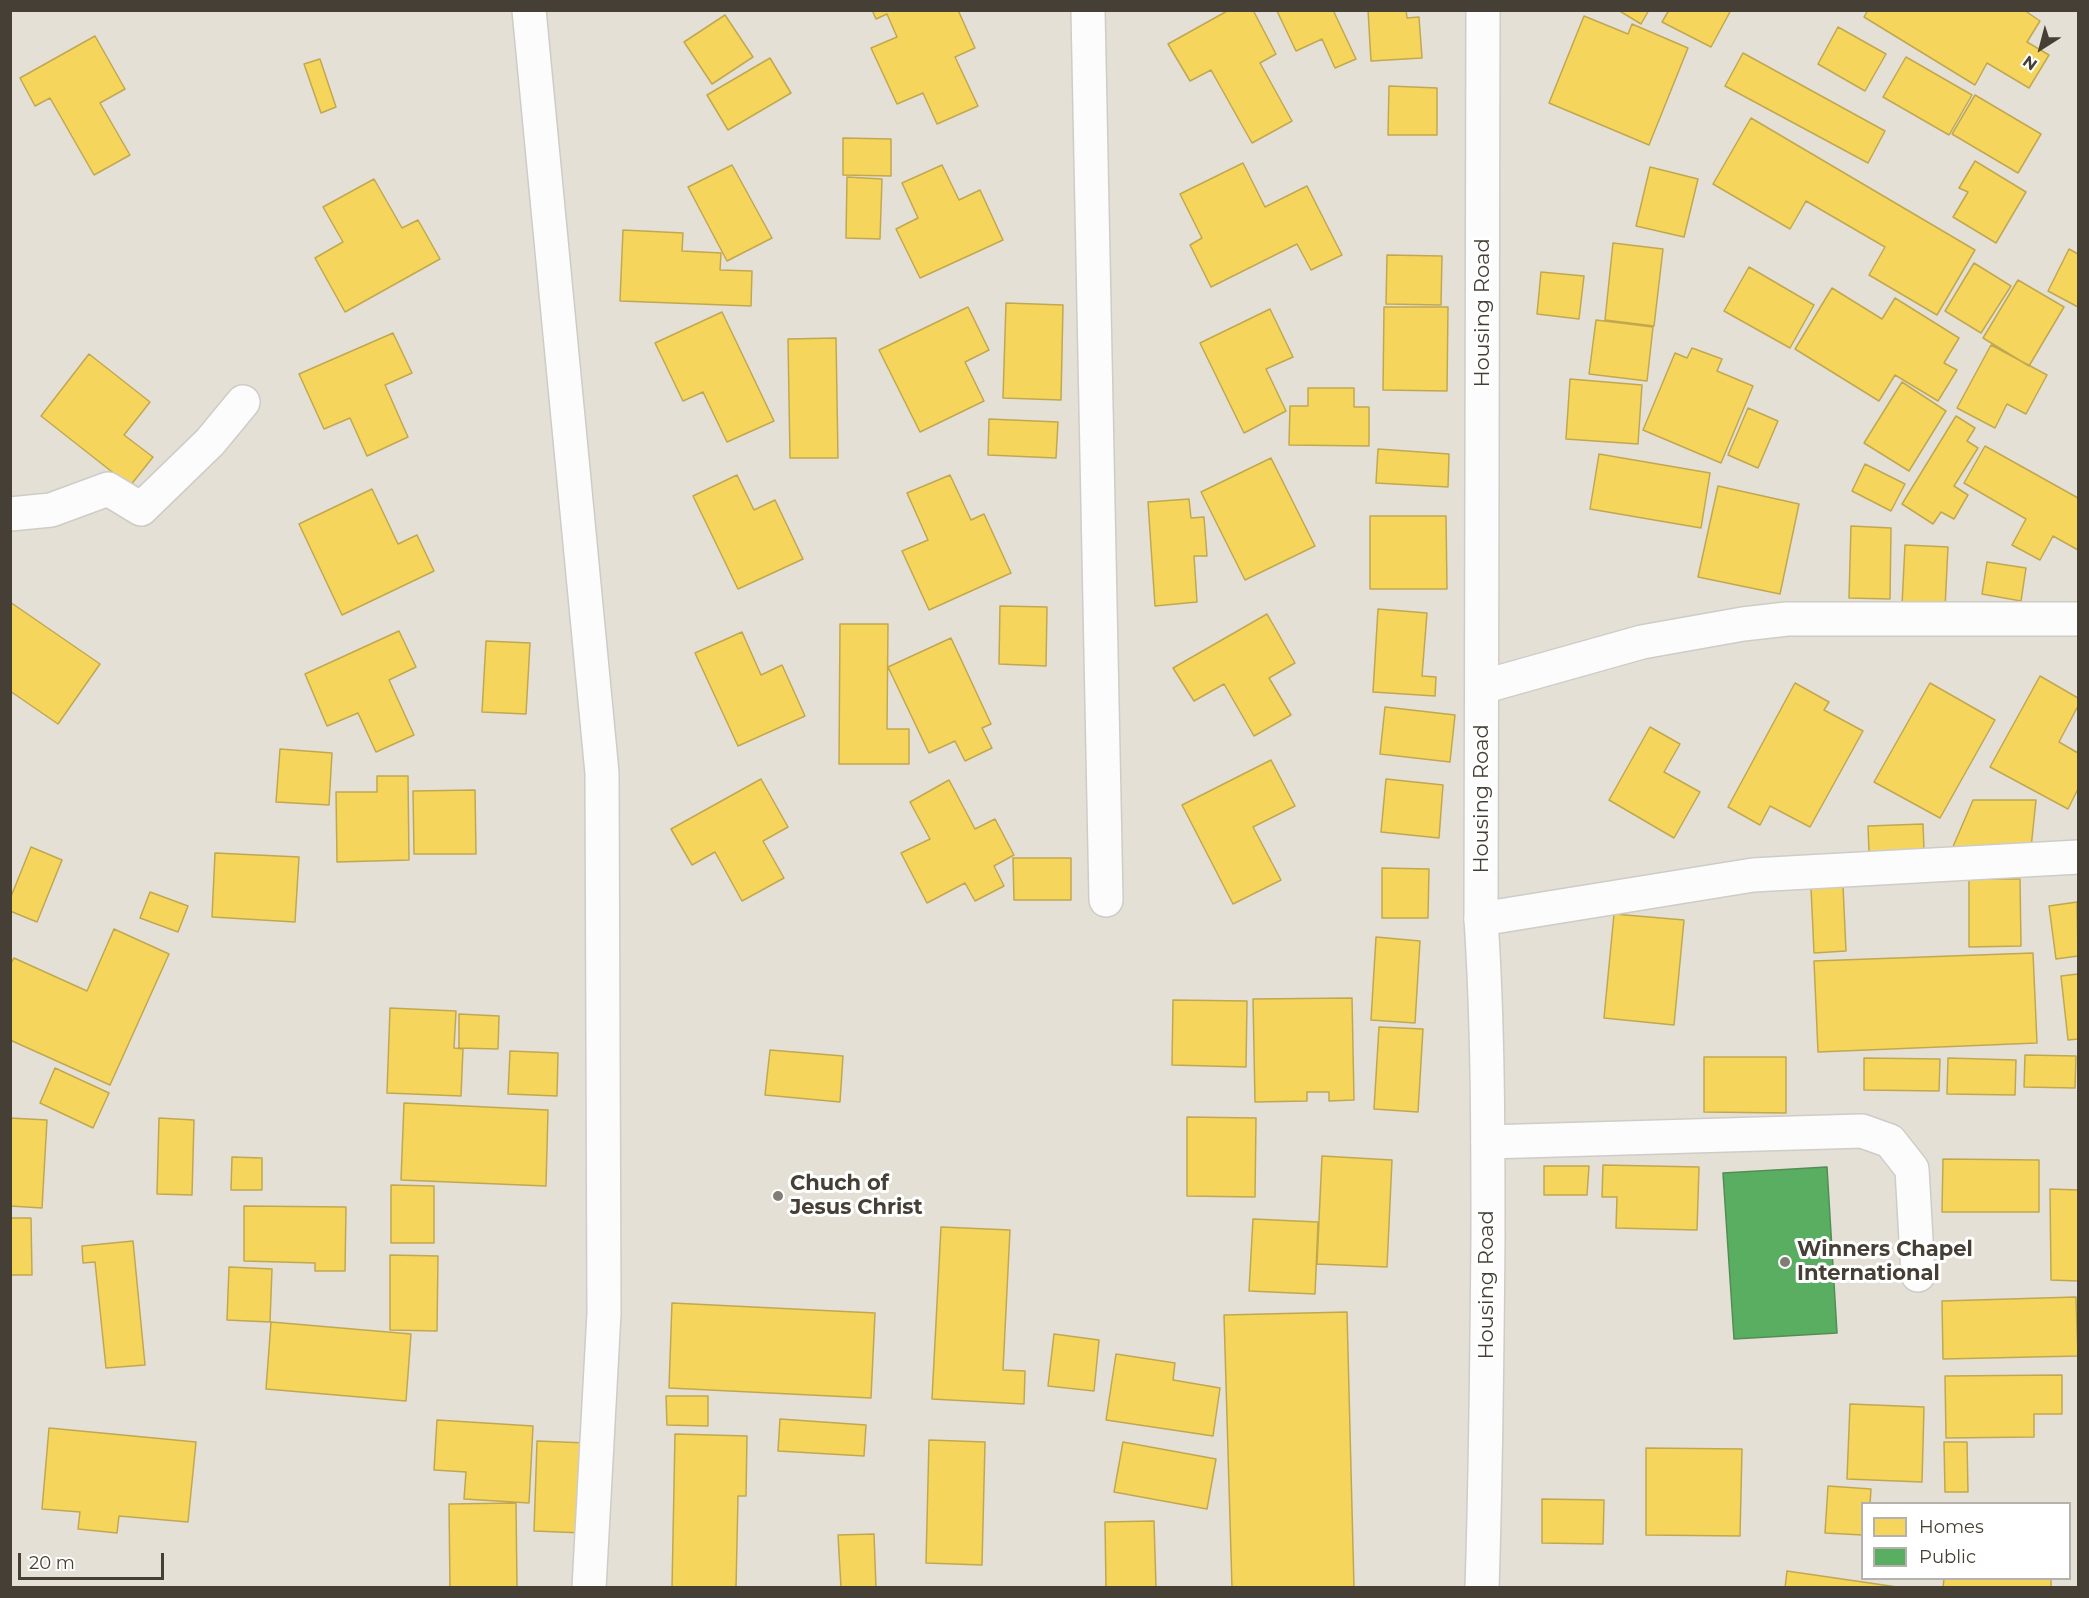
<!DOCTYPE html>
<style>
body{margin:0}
#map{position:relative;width:2089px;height:1598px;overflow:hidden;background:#f0eee9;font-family:Montserrat,sans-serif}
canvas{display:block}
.frame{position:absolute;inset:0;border:12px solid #463f35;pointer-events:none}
.legend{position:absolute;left:1861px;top:1502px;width:210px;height:78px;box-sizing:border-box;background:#fff;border:2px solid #b5b2ae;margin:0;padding:8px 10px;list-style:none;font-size:18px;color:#463f35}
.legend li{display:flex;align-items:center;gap:12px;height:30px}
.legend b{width:30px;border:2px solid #b5b2ae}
.north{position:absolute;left:2011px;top:18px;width:60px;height:60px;-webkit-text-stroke:4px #fff;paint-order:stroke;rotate:216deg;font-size:16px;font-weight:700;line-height:24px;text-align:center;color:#463f35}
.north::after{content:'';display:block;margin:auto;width:21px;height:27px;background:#463f35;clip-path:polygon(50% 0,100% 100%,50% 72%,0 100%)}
.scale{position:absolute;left:18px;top:1553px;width:146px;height:27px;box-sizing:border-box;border:3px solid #463f35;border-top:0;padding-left:8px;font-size:18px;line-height:21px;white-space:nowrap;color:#463f35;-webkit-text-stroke:4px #fff;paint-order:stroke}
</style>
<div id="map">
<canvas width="2089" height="1598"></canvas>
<div class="frame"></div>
<ul class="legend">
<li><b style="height:16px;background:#f6d55c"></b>Homes</li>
<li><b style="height:16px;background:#5aae61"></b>Public</li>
</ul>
<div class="north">N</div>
<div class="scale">20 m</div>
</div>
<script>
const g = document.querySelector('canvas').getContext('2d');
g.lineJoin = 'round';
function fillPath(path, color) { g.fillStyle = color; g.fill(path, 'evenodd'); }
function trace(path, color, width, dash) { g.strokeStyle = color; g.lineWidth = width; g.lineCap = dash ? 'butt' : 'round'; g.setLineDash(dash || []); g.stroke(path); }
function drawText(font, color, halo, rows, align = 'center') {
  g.font = font + ' Montserrat,sans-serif'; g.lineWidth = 6; g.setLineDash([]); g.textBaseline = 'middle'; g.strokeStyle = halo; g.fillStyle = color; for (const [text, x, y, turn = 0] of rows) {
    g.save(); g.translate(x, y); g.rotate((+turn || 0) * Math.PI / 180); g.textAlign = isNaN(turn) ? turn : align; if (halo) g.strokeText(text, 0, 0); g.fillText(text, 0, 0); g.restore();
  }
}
const residential = new Path2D(`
 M11 11H2078V1587L11 1588ZM1862 1504H2070V1578H1862Z`);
const homes = new Path2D(`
 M872 10H958L975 48 955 57 978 106 937 124 923 93 897 104 871 48 897 37 887 14 876 19Z
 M1229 10H1253L1276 54 1260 63 1292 121 1252 143 1211 70 1190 81 1168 44Z
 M1279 10H1333L1356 59 1335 68 1322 39 1296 51 1277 11Z
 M1368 10H1406L1407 18 1419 17 1422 58 1371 61Z
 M1618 10H1649L1641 24Z
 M1669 10H1731L1711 47 1662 22Z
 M1868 10H2024L2040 21 2027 42 2049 55 2029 88 1987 63 1975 85 1864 17Z
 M725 15 753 57 712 84 684 42Z
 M1584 16 1628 34 1632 24 1688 48 1649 145 1549 103Z
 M1838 27 1886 54 1865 91 1818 64Z
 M95 36 125 89 100 103 130 155 94 175 50 98 35 106 20 78Z
 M1743 53 1885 131 1868 163 1725 86Z
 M1906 57 1972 95 1949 135 1883 97Z
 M770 58 791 93 728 130 707 95Z
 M320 59 336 107 321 113 304 64Z
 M1389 86 1437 88V135H1388Z
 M1975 95 2041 134 2018 173 1952 134Z
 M1751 118 1975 250 1937 315 1869 275 1885 247 1806 201 1790 229 1713 184Z
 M843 138 891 139V176L843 175Z
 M1975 161 2026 192 1996 243 1953 217 1968 192 1959 188Z
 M1243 163 1265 207 1307 186 1342 255 1311 270 1297 244 1211 287 1190 245 1202 238 1180 194Z
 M732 165 772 238 727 261 688 187Z
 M942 165 959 200 980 190 1003 240 920 278 896 229 918 218 902 183Z
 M1650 167 1698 179 1684 237 1636 226Z
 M847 177 882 179 880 239 846 238Z
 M374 179 402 228 418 220 440 259 345 312 315 258 343 242 323 207Z
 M623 230 683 233 682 251 721 253 720 270 752 271 751 306 620 301Z
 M1613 243 1663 249 1654 326 1605 320Z
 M2069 249 2078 254V307L2048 291Z
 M1387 255 1442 256 1441 305 1386 304Z
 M1974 263 2011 286 1981 333 1945 311Z
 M1749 267 1814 305 1790 348 1724 311Z
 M1541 272 1584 276 1579 319 1537 314Z
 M2018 280 2064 307 2029 366 1983 338Z
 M1832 288 1882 319 1895 298 1959 338 1944 363 1957 370 1938 401 1895 375 1879 401 1795 349Z
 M1006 303 1063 305 1061 400 1003 398Z
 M968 307 989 350 965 362 984 401 920 432 879 350Z
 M1384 307H1448L1447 391 1383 390Z
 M1270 309 1293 357 1266 369 1286 411 1244 433 1200 343Z
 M722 312 774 421 727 442 703 392 683 401 655 343Z
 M1596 320 1653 327 1647 381 1589 374Z
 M393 333 412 373 385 385 408 437 367 456 350 418 324 429 299 374Z
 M836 338 838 458H790L788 339Z
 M1991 345 2047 375 2026 414 2007 404 1995 428 1957 408Z
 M1692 348 1722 359 1717 371 1753 386 1721 463 1643 430 1675 353 1687 358Z
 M89 354 150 402 124 435 153 457 130 486 41 416Z
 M1570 379 1642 385 1638 444 1566 439Z
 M1902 382 1946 411 1909 471 1864 443Z
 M1308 388H1354V407H1369V446L1289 445 1290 406H1308Z
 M1748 408 1778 421 1758 468 1728 455Z
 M1956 416 1975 428 1967 441 1978 448 1954 486 1968 495 1954 519 1941 512 1933 524 1902 504Z
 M989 419 1058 422 1056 458 988 455Z
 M1985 446 2078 498V550L2053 536 2040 560 2012 545 2026 519 1964 483Z
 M1378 449 1449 454 1448 487 1376 483Z
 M1599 454 1710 473 1701 528 1590 509Z
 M1271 458 1315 546 1245 580 1201 492Z
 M1865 464 1905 484 1891 511 1852 491Z
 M737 475 754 510 775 500 803 559 738 589 693 496Z
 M950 475 971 520 984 514 1011 573 929 610 902 551 928 540 907 493Z
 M1718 486 1799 504 1780 594 1698 577Z
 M372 489 398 544 417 535 434 571 342 615 299 524Z
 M1189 499 1191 518 1204 517 1207 556H1194L1197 602 1155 606 1148 502Z
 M1370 516H1446L1447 589H1370Z
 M1851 526 1891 528 1890 599 1849 598Z
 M1905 545 1948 547 1945 608 1902 605Z
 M1987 562 2026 568 2021 601 1982 594Z
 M10 602 100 664 58 724 10 691Z
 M1000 606 1047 607 1046 666 999 664Z
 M1378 609 1427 613 1422 676 1436 677 1435 696 1373 692Z
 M1267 614 1295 663 1269 678 1291 715 1254 736 1224 684 1194 701 1173 668Z
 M840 624H888L887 729H909V764H839Z
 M399 631 416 667 389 680 414 735 376 752 358 713 327 726 305 674Z
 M742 632 761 675 782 665 805 716 738 746 695 653Z
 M951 638 991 724 982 728 992 748 965 761 955 741 929 753 888 667Z
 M486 641 530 643 526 714 482 712Z
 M2040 676 2078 698V706L2059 742 2078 753V789L2068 809 1990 767Z
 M1795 683 1829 702 1824 710 1863 731 1810 827 1770 806 1760 825 1728 807Z
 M1930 683 1995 720 1940 818 1874 782Z
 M1385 707 1455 715 1450 762 1380 754Z
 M1650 727 1680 744 1664 772 1700 792 1674 838 1609 800Z
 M280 749 332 753 329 805 276 802Z
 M1271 760 1295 806 1253 827 1281 880 1233 904 1182 805Z
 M377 776H408L409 860 337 862 336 792H377Z
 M761 779 788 827 763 841 784 878 742 901 715 852 692 865 671 829Z
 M1386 779 1443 785 1439 838 1381 832Z
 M949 780 975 829 995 819 1014 855 994 866 1004 886 975 901 965 883 927 903 901 853 930 839 910 802Z
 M475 790 476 854H414L413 791Z
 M1973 800H2036L2031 848 1952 849Z
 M1923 824 1924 850 1869 852 1868 826Z
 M31 847 62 860 37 922 10 911V899Z
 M215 853 299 857 295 922 212 917Z
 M1013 858H1071V900H1014Z
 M1382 868 1429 869 1428 918H1382Z
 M1969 879H2020L2021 946 1969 947Z
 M1843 886 1846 951 1814 953 1811 888Z
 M150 892 188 906 178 932 140 918Z
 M2077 902 2078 956 2056 959 2049 906Z
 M1614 914 1684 920 1674 1025 1604 1018Z
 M114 929 169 954 110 1085 10 1040V965L14 958 87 991Z
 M1376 937 1420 941 1415 1023 1371 1020Z
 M2033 953 2037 1043 1818 1052 1814 961Z
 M2078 974V1039L2068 1040 2061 976Z
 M1352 998 1354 1100 1329 1101V1092H1307V1101L1255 1102 1253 999Z
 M1173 1000 1247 1001 1246 1067 1172 1065Z
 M390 1008 456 1011 454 1048 463 1049 461 1096 387 1093Z
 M459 1014 499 1016 498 1049 459 1048Z
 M1379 1027 1423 1029 1418 1112 1374 1109Z
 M770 1050 843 1056 840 1102 765 1095Z
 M510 1051 558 1053 557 1096 508 1094Z
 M2025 1055 2076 1056 2075 1088 2024 1087Z
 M1704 1057H1786V1113L1704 1112Z
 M1864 1058 1940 1059 1939 1091 1864 1090Z
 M1948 1058 2016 1060 2015 1095 1947 1094Z
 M55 1068 109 1093 93 1128 40 1103Z
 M404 1103 548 1110 546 1186 401 1180Z
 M1187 1117 1256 1118 1255 1197 1187 1196Z
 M10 1118 47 1120 42 1208 10 1206Z
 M159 1118 194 1120 192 1195 157 1194Z
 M1322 1156 1392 1160 1387 1267 1317 1264Z
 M232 1157 262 1158V1190H231Z
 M1943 1159 2039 1160V1212H1942Z
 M1603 1165 1699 1167 1697 1230 1616 1228 1617 1197H1602Z
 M1544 1166H1589L1587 1195H1544Z
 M391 1185 434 1186V1243H391Z
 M2050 1189 2078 1190V1281L2051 1280Z
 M244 1206 346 1207 345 1271H315V1263L244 1261Z
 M10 1218H31L32 1275H10Z
 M1253 1219 1318 1222 1315 1294 1249 1291Z
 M941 1227 1010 1230 1003 1370 1025 1371 1024 1404 932 1399Z
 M133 1241 145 1365 106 1368 95 1262 83 1263 82 1246Z
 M390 1255 438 1256 437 1331 390 1330Z
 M229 1267 272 1269 270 1322 227 1320Z
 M2076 1297 2078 1356 1943 1359 1942 1301Z
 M672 1303 875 1313 871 1398 669 1388Z
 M1782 1303 1795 1305 1791 1324 1779 1322Z
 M1347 1312 1354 1588H1232L1224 1315Z
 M271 1322 411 1334 406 1401 266 1389Z
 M1054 1334 1099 1340 1094 1391 1048 1386Z
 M1116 1354 1175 1363 1173 1380 1220 1388 1213 1436 1106 1420Z
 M2062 1375V1414H2034V1437L1946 1438 1945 1376Z
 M666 1396H708V1426L667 1425Z
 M1850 1404 1924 1407 1922 1482 1847 1479Z
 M780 1419 866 1425 864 1456 778 1451Z
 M437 1420 533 1426 529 1503 464 1499 466 1472 434 1470Z
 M49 1428 196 1442 188 1522 119 1516 117 1533 78 1529 80 1512 42 1509Z
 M675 1434 747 1436 746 1496H738L736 1588H672Z
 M929 1440 985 1442 982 1565 926 1563Z
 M537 1441 586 1443 583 1533 534 1531Z
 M1123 1442 1216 1459 1207 1509 1114 1492Z
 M1944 1442H1967L1968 1492H1945Z
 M1646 1448 1742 1449 1740 1536 1646 1535Z
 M1828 1486 1871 1489 1870 1504H1862V1535L1825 1533Z
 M1542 1499 1604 1500 1603 1544 1542 1543Z
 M516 1503 517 1588H450L449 1504Z
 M1154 1521 1156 1588H1106L1105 1522Z
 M874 1534 876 1588H841L838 1535Z
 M1787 1571 1904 1588H1785Z
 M1944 1578H2051V1588H1943Z`);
const public = new Path2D(`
 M1827 1167 1837 1333 1734 1339 1723 1173Z`);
const minor = new Path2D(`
 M529 10 602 773 604 1313 589 1588
 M1088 10 1106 900
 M10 514 51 510 108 489 141 509 210 442 243 402
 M1482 687 1642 642 1743 624 1787 619H2078
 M1481 919 1753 875 2078 857
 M1488 1142 1862 1131 1890 1141 1912 1169 1918 1275`);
const tertiary = new Path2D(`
 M1482 1588C1486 1471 1487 1354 1488 1237 1488 1131 1488 1025 1481 919L1483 10`);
const markers = [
 [778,1196,6,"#827c74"],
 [1785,1262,6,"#827c74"]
];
const streetNames = [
 ["Housing Road",1483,313,-90],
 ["Housing Road",1482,799,-90],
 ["Housing Road",1487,1285,-90]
];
const poiNames = [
 ["Chuch of",790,1184],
 ["Jesus Christ",790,1208],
 ["Winners Chapel",1797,1250],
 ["International",1797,1274]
];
fillPath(residential, '#e4e0d6');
fillPath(homes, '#f6d55c');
trace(homes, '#c1a850', 1.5);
fillPath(public, '#5aae61');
trace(public, '#548d54', 1.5);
trace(minor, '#ceccc6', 36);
trace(tertiary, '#ceccc6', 36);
trace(minor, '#fdfcfc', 33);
trace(tertiary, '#fdfcfc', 33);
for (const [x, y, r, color] of markers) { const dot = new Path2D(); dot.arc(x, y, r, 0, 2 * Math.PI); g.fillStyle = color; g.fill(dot); trace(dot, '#fff', 2); }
drawText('21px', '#463f35', '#fff', streetNames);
drawText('bold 21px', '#463f35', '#fff', poiNames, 'left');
</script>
